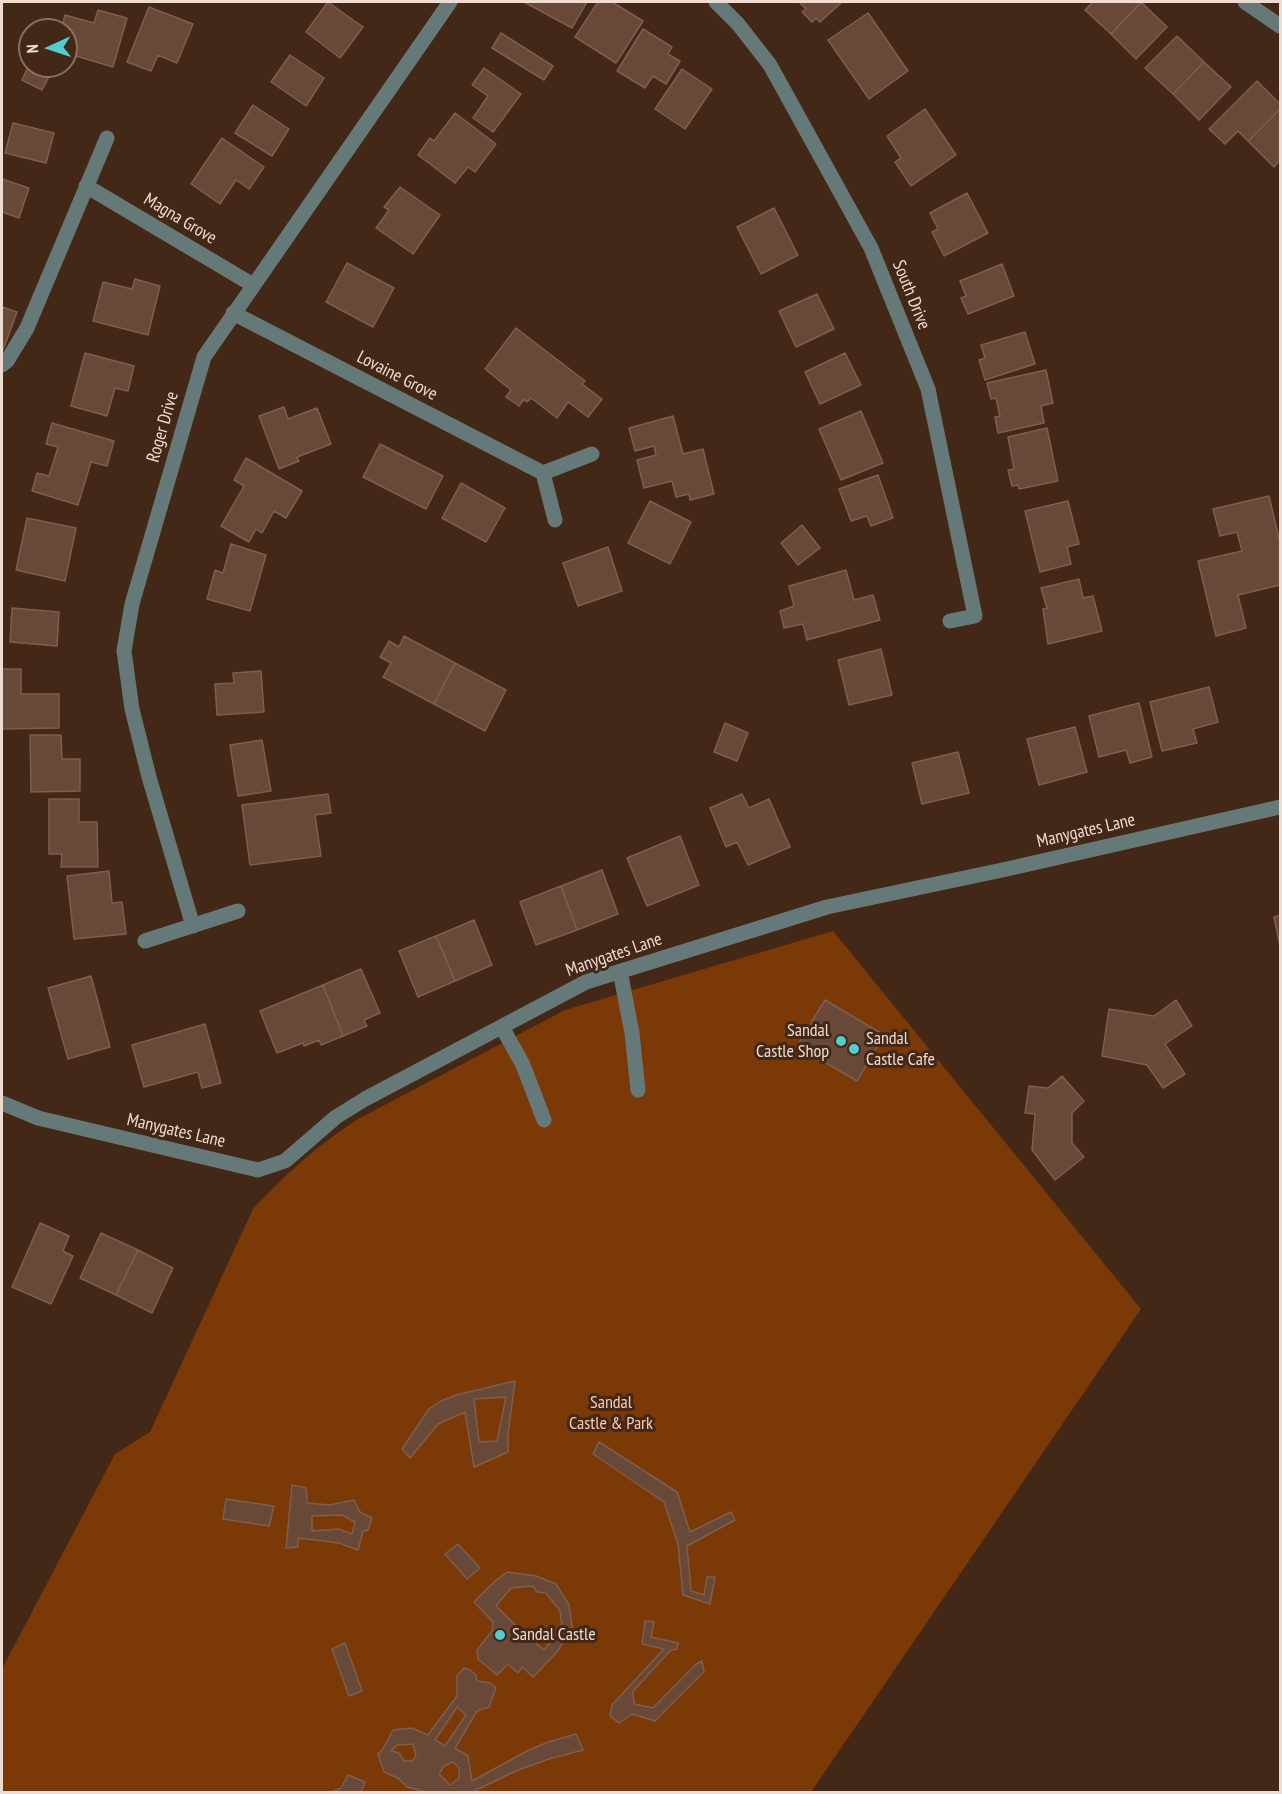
<!DOCTYPE html>
<style>
body{margin:0}
#map{position:relative;width:1282px;height:1794px;overflow:hidden;background:#432717;font-family:"PT Sans Narrow",sans-serif}
canvas{display:block}
.frame{position:absolute;inset:0;border:3px solid #eedbd1;pointer-events:none}
.north{position:absolute;left:18px;top:18px;width:60px;height:60px;box-sizing:border-box;background:#432717;border:2px solid #876f61;border-radius:50%;rotate:267deg;font-size:16px;font-weight:700;line-height:24px;text-align:center;color:#eedbd1}
.north::after{content:'';display:block;margin:auto;width:21px;height:27px;background:#51ccd1;clip-path:polygon(50% 0,100% 100%,50% 72%,0 100%)}
</style>
<div id="map">
<canvas width="1282" height="1794"></canvas>
<div class="frame"></div>
<div class="north">N</div>
</div>
<script>
const g = document.querySelector('canvas').getContext('2d');
g.lineJoin = 'round';
function fillPath(path, color) { g.fillStyle = color; g.fill(path, 'evenodd'); }
function trace(path, color, width, dash) { g.strokeStyle = color; g.lineWidth = width; g.lineCap = dash ? 'butt' : 'round'; g.setLineDash(dash || []); g.stroke(path); }
function drawText(font, color, halo, rows, align = 'center') {
  g.font = font + ' "PT Sans Narrow",sans-serif'; g.lineWidth = 6; g.setLineDash([]); g.textBaseline = 'middle'; g.strokeStyle = halo; g.fillStyle = color; for (const [text, x, y, turn = 0] of rows) {
    g.save(); g.translate(x, y); g.rotate((+turn || 0) * Math.PI / 180); g.textAlign = isNaN(turn) ? turn : align; if (halo) g.strokeText(text, 0, 0); g.fillText(text, 0, 0); g.restore();
  }
}
const green = new Path2D(`
 M833 931 1141 1309 811 1792H2V1669L115 1454 150 1432 253 1209C284 1175 318 1145 358 1119L565 1010Z`);
const building = new Path2D(`
 M328 2 363 27 340 58 306 32Z
 M524 2H587L572 28Z
 M598 2H612L643 21 616 63 575 37Z
 M799 2H842L820 22 816 18 812 22 802 12 806 9Z
 M1093 2H1141L1111 34 1085 10Z
 M1141 2 1167 27 1136 59 1111 34Z
 M149 7 193 24 177 63 158 55 151 71 127 62Z
 M98 10 127 18 113 67 66 53V30H61L65 15 94 23Z
 M868 13 908 71 869 99 828 40Z
 M643 29 672 47 668 54 680 61 666 84 653 76 645 88 617 71Z
 M501 33 553 66 544 80 492 48Z
 M1177 36 1204 62 1173 94 1145 68Z
 M290 55 324 78 306 106 271 82Z
 M1204 62 1231 87 1199 120 1173 94Z
 M30 63V66L54 67 42 90 22 80Z
 M484 68 521 94 493 132 473 118 488 96 472 85Z
 M682 69 712 89 685 129 655 109Z
 M1257 81 1280 104V109L1248 141 1238 131 1225 144 1209 129Z
 M253 105 289 129 272 156 235 133Z
 M925 109 956 155 911 186 895 162 901 158 887 136Z
 M1280 109V160L1274 167 1248 141Z
 M455 113 496 144 475 172 468 167 455 183 418 155 430 138 434 141Z
 M13 123 54 133 46 163 5 153Z
 M222 138 264 167 249 189 236 180 220 204 191 184Z
 M2 179 29 188 19 218 2 212Z
 M400 187 440 215 413 254 376 228 389 210 384 207Z
 M967 193 988 233 944 256 932 232 938 229 930 213Z
 M774 208 798 255 761 274 737 227Z
 M347 263 394 288 373 327 326 302Z
 M1002 264 1014 296 968 314 961 298 966 296 960 281Z
 M135 279 160 286 148 335 93 321 103 282 132 289Z
 M817 294 834 329 796 347 779 311Z
 M2 307 17 312 3 350H2Z
 M516 328 585 381 582 384 602 399 588 417 568 402 557 418 531 398 527 402 524 399 519 406 506 397 511 390 485 369Z
 M1025 332 1035 364 985 380 979 360 985 358 981 345Z
 M85 353 134 366 128 391 115 388 107 416 71 406Z
 M845 353 861 385 820 404 805 372Z
 M1046 370 1053 403 1041 406 1044 423 998 433 995 417 1000 416 996 398 991 399 987 383Z
 M284 407 288 419 317 408 331 444 297 457 299 461 279 469 259 416Z
 M861 411 883 463 841 480 819 429Z
 M673 416 683 454 703 449 714 494 690 500 689 494 676 497 672 481 644 488 637 460 656 455 654 446 635 451 629 428Z
 M52 423 114 441 107 466 91 462 78 505 32 491 37 473 49 476 58 447 46 444Z
 M1047 428 1058 481 1019 489 1018 485 1012 486 1008 470 1014 469 1008 437Z
 M380 444 443 476 426 509 363 477Z
 M246 458 302 491 286 518 274 511 262 533 256 529 249 542 221 526 244 486 234 480Z
 M878 475 893 518 871 526 867 516 851 521 839 489Z
 M461 483 505 508 486 542 442 518Z
 M1269 496 1280 543V585L1238 595 1246 628 1216 636 1198 561 1242 551 1237 532 1220 536 1213 509Z
 M650 501 691 522 670 564 628 543Z
 M1068 501 1079 544 1067 547 1071 564 1040 572 1025 511Z
 M27 518 76 528 65 581 16 570Z
 M802 525 820 548 798 565 781 543Z
 M231 544 266 555 250 611 207 599 215 570 223 573Z
 M608 547 622 591 578 606 563 563Z
 M846 570 854 600 873 595 880 620 807 640 803 624 784 628 780 611 794 606 789 586Z
 M1079 579 1083 598 1093 596 1102 631 1048 644 1043 609 1047 608 1041 588Z
 M12 608 59 612 57 646 10 642Z
 M404 636 455 663 434 704 383 677 391 663 380 657 389 641 399 647Z
 M881 649 892 695 849 705 838 660Z
 M455 663 506 690 485 731 434 704Z
 M2 669H21V694H59V728L2 729Z
 M261 671 264 712 217 715 215 684 234 683 233 673Z
 M1209 687 1218 722 1193 729 1197 743 1162 751 1150 702Z
 M1139 703 1152 757 1130 763 1126 750 1099 757 1089 716Z
 M725 723 748 733 737 761 714 752Z
 M1075 727 1087 772 1039 785 1027 739Z
 M30 735H61L62 759H80V791L31 792Z
 M262 740 271 791 238 796 230 745Z
 M958 752 969 793 922 804 912 763Z
 M328 794 331 813 315 815 321 856 250 865 242 805Z
 M742 794 749 808 769 799 790 847 748 865 737 842 726 847 710 808Z
 M49 799H79V822H97L98 867H61L62 854H49Z
 M680 836 699 885 647 906 627 858Z
 M602 870 618 914 577 930 561 886Z
 M109 871 112 903 122 902 126 934 74 939 67 876Z
 M561 886 577 930 536 945 520 902Z
 M1280 915V946L1274 917Z
 M474 920 492 965 455 981 436 936Z
 M436 936 455 981 418 997 399 951Z
 M361 969 380 1013 364 1020 367 1026 343 1036 323 985Z
 M91 976 110 1047 68 1059 48 988Z
 M323 985 343 1036 321 1045 319 1040 304 1046 303 1043 277 1053 260 1011Z
 M825 1000 884 1035 857 1081 797 1046Z
 M1176 1000 1192 1026 1165 1044 1185 1074 1163 1088 1147 1065 1102 1056 1109 1009 1154 1016Z
 M205 1024 221 1083 202 1088 198 1072 144 1087 132 1045Z
 M1062 1076 1084 1101 1072 1113V1143L1084 1157 1055 1180 1032 1150 1035 1114 1025 1113 1029 1086 1048 1088Z
 M40 1223 69 1236 63 1251 73 1256 51 1304 12 1287Z
 M101 1233 138 1250 116 1295 80 1278Z
 M138 1250 173 1268 152 1313 116 1295Z
 M515 1381 508 1434V1452L474 1467 465 1412 438 1424 410 1458 402 1449 429 1409 441 1401 456 1395ZM506 1397 497 1441 479 1442 474 1399Z
 M599 1442 677 1492 690 1532 731 1512 735 1520 687 1546 691 1591 704 1595 707 1577H715L710 1604 683 1595 678 1544 664 1502 593 1454Z
 M292 1485 306 1488 307 1503 329 1505 354 1500 360 1512 372 1518 368 1530 363 1531 358 1550 339 1543 298 1538V1547L286 1548ZM342 1515 355 1522 352 1534 339 1529 312 1531V1516Z
 M226 1499 274 1506 269 1526 223 1519Z
 M458 1544 480 1568 467 1579 445 1554Z
 M507 1572 536 1576 556 1584 569 1605 572 1627 557 1652 533 1677 522 1667 518 1673 508 1664 497 1675 478 1659 477 1650 492 1631 493 1622 474 1602 495 1581ZM533 1586 537 1592 546 1593 560 1611 562 1627 544 1650 520 1630 496 1606 511 1588Z
 M645 1621 654 1622 651 1637 678 1643 677 1649 671 1650 633 1691 634 1704 653 1708 695 1665 702 1661 704 1672 655 1721 632 1714 619 1723 610 1716 612 1705 664 1649 642 1644Z
 M345 1643 362 1691 349 1696 332 1649Z
 M464 1668 470 1670 476 1675 477 1681 490 1683 496 1688 489 1707 477 1711 455 1748 468 1756 472 1781 527 1751 548 1742 576 1734 583 1750 549 1759 518 1770 472 1792H426L407 1787 398 1778 384 1772 378 1754 383 1749 393 1730 412 1728 428 1735 457 1696V1676ZM457 1707 466 1715 445 1746 435 1740ZM413 1744 416 1756 412 1761H404L399 1753 391 1751 397 1745ZM453 1762 459 1768V1778L450 1785 439 1774 444 1766Z
 M348 1775 365 1782 361 1792H331L341 1788Z`);
const minor = new Path2D(`
 M716 2 738 24 770 65 871 248 928 389 975 616 950 621
 M1245 2 1280 26
 M86 186 253 285
 M233 313 543 473
 M2 365 7 361 27 328 107 138
 M555 520 543 473 592 454
 M193 926 149 777 132 709 124 651 132 604 204 357 450 2
 M145 941 238 911
 M620 971 632 1033 638 1090
 M502 1027 523 1065 544 1120
 M2 1103 38 1118 258 1170 285 1161 336 1117 365 1099 586 982 827 907 1007 869 1280 807`);
const markers = [
 [841,1041,6,"#51ccd1"],
 [854,1049,6,"#51ccd1"],
 [500,1635,6,"#51ccd1"]
];
const streetNames = [
 ["Magna Grove",180,219,31],
 ["South Drive",911,295,68],
 ["Lovaine Grove",397,376,27],
 ["Roger Drive",163,427,-74],
 ["Manygates Lane",1086,831,-13],
 ["Manygates Lane",614,955,-19],
 ["Manygates Lane",176,1131,13]
];
const poiNames = [
 ["Sandal",829,1031,"right"],
 ["Castle Shop",829,1052,"right"],
 ["Sandal",866,1039],
 ["Castle Cafe",866,1060],
 ["Sandal Castle",512,1635]
];
const parkNames = [
 ["Sandal",611,1403],
 ["Castle & Park",611,1424]
];
fillPath(green, '#7c3908');
fillPath(building, '#684938');
trace(building, '#7e5e4d', 1.5);
trace(minor, '#667979', 15);
for (const [x, y, r, color] of markers) { const dot = new Path2D(); dot.arc(x, y, r, 0, 2 * Math.PI); g.fillStyle = color; g.fill(dot); trace(dot, '#432717', 2); }
drawText('18px', '#eedbd1', '#432717', streetNames);
drawText('18px', '#eedbd1', '#432717', poiNames, 'left');
drawText('18px', '#f9cbb3', '#432717', parkNames);
</script>
